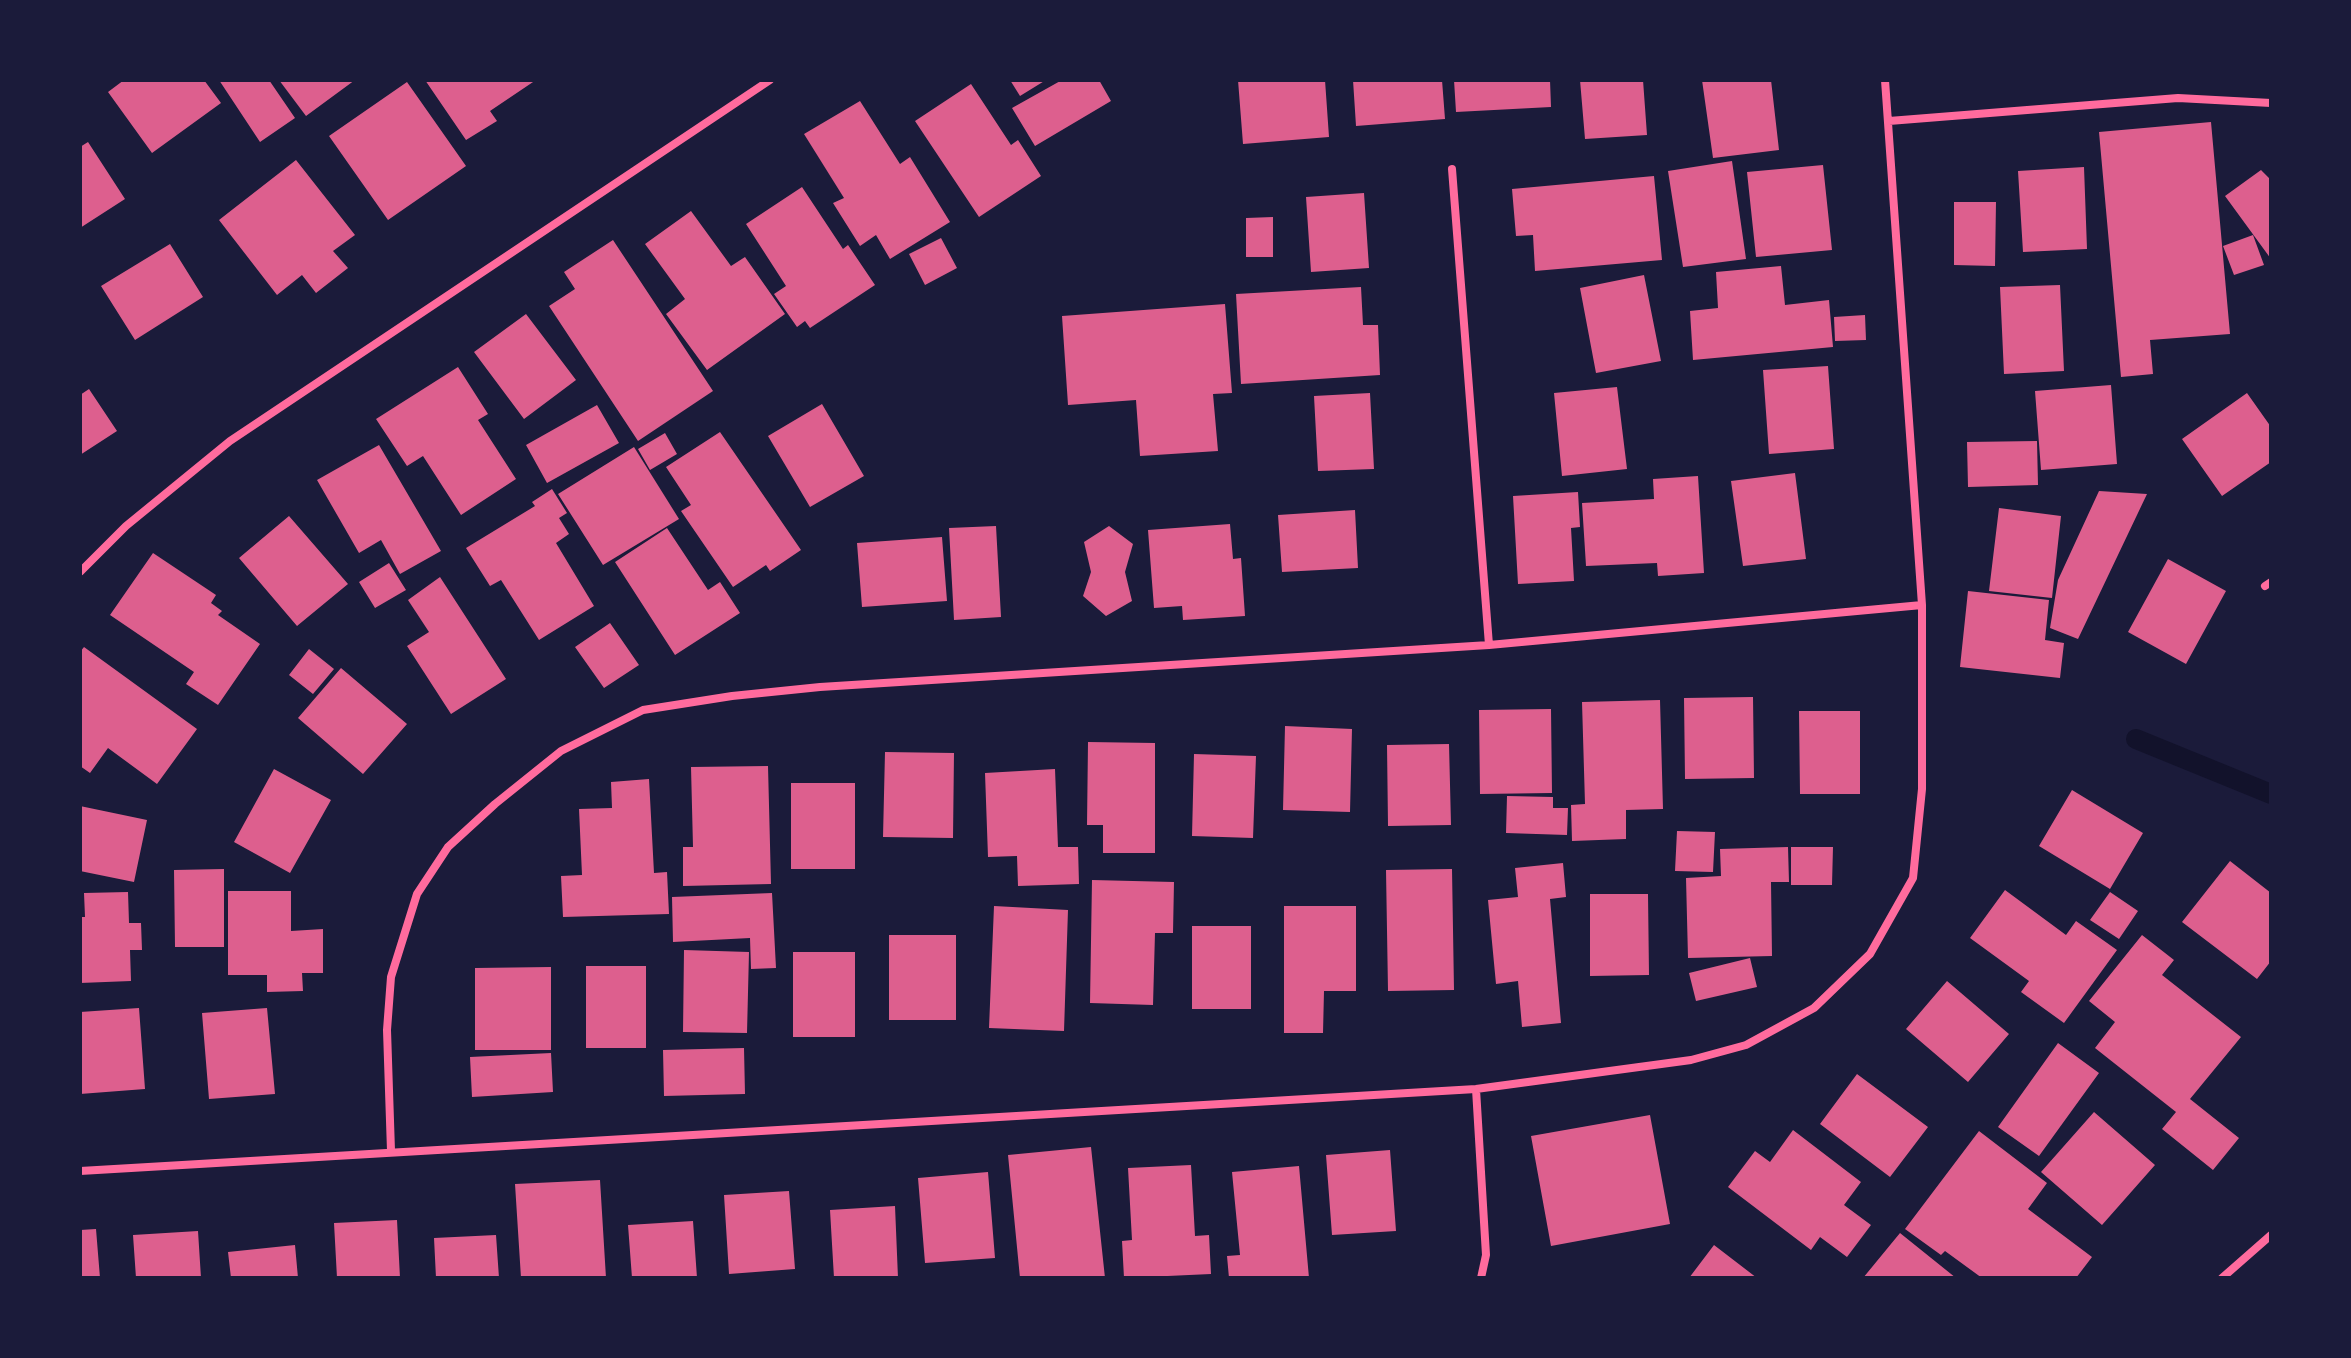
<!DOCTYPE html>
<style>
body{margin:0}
#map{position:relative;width:2351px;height:1358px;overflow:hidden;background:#1b1b3a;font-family:Barlow,sans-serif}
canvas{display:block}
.frame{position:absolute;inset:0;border:82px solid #1b1b3a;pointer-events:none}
</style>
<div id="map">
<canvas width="2351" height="1358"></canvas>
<div class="frame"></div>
</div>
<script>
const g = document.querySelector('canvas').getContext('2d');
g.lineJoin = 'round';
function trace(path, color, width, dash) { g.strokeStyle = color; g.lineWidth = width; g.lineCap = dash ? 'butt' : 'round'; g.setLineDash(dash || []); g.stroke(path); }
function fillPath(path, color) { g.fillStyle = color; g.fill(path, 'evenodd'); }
const stream = new Path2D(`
 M2136 739 2271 794`);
const building = new Path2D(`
 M124 80H204L221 103 152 153 108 92Z
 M219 80H269L295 118 260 142Z
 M279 80H355L306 116Z
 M425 80H536L490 111 497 121 466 140Z
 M1010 80H1046L1020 96Z
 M1062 80H1099L1111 101 1035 146 1012 108Z
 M1238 80H1325L1329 137 1243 144Z
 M1353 80H1442L1445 119 1356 126Z
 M1454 80H1550L1551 107 1456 112Z
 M1580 80H1643L1647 135 1585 139Z
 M1702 80H1771L1779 150 1713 158Z
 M407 82 466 166 388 220 329 136Z
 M971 84 1011 145 1018 140 1041 176 979 217 915 121Z
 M860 101 900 164 910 157 950 222 890 259 876 235 860 246 833 203 844 198 804 134Z
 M2211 122 2230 334 2150 340 2153 374 2121 377 2099 132Z
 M88 142 125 199 80 228V147Z
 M296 160 355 235 333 251 348 268 316 293 302 275 277 295 219 220Z
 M1732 161 1746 259 1683 267 1668 171Z
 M1823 165 1832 250 1756 257 1747 172Z
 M2084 167 2087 249 2023 252 2018 171Z
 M2261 170 2271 180V259L2225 196Z
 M1654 176 1662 260 1535 271 1533 235 1516 236 1512 189Z
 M802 187 843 249 848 245 875 285 810 328 805 321 797 327 774 294 786 286 746 224Z
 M1364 193 1369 268 1311 272 1306 197Z
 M1954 202H1996L1995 266 1954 265Z
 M691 211 731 266 745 257 785 314 707 370 666 314 685 299 645 244Z
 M1273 217V257H1246V218Z
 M2253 235 2264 265 2234 275 2223 246Z
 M941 238 957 268 925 285 909 254Z
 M613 240 713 391 638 441 549 306 575 289 564 272Z
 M170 244 203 297 135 340 101 286Z
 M1781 266 1785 305 1829 300 1833 347 1693 360 1690 311 1718 308 1716 272Z
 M1644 275 1661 361 1596 373 1580 288Z
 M2060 285 2064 371 2004 374 2000 287Z
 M1361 287 1363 325H1378L1380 375 1241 384 1236 294Z
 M1225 304 1232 393 1213 394 1218 451 1140 456 1136 400 1068 405 1062 316Z
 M526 314 576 380 524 419 474 352Z
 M1865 315 1866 340 1835 341 1834 317Z
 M1828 366 1834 449 1769 454 1763 370Z
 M458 367 488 414 478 420 516 479 461 515 423 456 407 466 376 419Z
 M2111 385 2117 464 2041 470 2035 391Z
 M1617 387 1627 469 1562 476 1554 393Z
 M89 389 117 431 80 455V395Z
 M1370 393 1374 469 1318 471 1314 396Z
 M2247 393 2271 427V462L2222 496 2182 439Z
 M822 404 864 476 810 507 768 436Z
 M597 405 619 443 547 483 526 445Z
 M720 432 801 550 770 571 766 565 733 587 681 511 691 505 666 467Z
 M665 433 677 454 650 470 638 449Z
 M2037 441 2038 485 1968 487 1967 442Z
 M379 445 441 551 400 574 381 540 359 553 317 480Z
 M634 447 679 519 603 565 558 494Z
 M1795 473 1806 559 1743 566 1731 481Z
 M1698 476 1704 573 1658 576 1657 563 1586 566 1582 503 1654 499 1653 479Z
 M552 489 567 513 559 518 569 534 556 543 594 606 539 640 501 580 490 586 466 548 535 506 532 502Z
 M2099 491 2147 494 2078 639 2050 628 2058 580Z
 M1578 492 1580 527 1571 528 1574 581 1518 584 1513 496Z
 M1999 508 2061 516 2052 598 1989 591Z
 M1355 510 1358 568 1282 572 1278 515Z
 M289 516 348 584 297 626 239 558Z
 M1230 524 1233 559 1241 558 1245 616 1183 620 1182 606 1154 608 1148 530Z
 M996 526 1001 617 954 620 949 528Z
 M1109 526 1133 544 1125 572 1132 601 1106 616 1083 596 1091 572 1084 542Z
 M667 528 708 590 720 582 740 613 675 655 615 562Z
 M942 537 947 601 862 607 857 543Z
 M153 553 216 595 211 603 222 611 218 615 260 644 218 705 186 684 194 672 110 615Z
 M2168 559 2226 591 2186 664 2128 632Z
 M389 563 406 590 375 608 359 582Z
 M440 577 506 679 451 714 407 646 429 632 408 600Z
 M1968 591 2049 600 2045 640 2064 643 2060 678 1960 667Z
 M610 623 639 665 604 688 575 647Z
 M84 647 197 729 157 784 108 748 90 773 80 766V652Z
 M309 649 334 669 313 694 289 675Z
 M341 668 407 724 363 774 298 718Z
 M1753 697 1754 778 1685 779 1684 698Z
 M1660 700 1663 809 1626 810V839L1572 841 1571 805 1585 804 1582 702Z
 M1551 709 1552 793 1480 794 1479 710Z
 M1799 711H1860V794H1800Z
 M1285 726 1352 729 1350 812 1283 810Z
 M1088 742 1155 743V853H1103V825H1087Z
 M1449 744 1451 825 1388 826 1387 745Z
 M885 752 954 753 953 838 883 837Z
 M1194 754 1256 756 1253 838 1192 836Z
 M768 766 771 884 683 886V847H693L691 767Z
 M274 769 331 800 290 873 234 842Z
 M1055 769 1058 847H1078L1079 884 1018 886 1017 856 988 857 985 773Z
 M649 779 654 873 667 872 669 914 563 917 561 876 582 875 579 809 612 808 611 782Z
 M791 783H855V869H791Z
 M2072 790 2143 833 2110 889 2039 846Z
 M1507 796 1553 797V808H1568L1567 835 1506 833Z
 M80 806 147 820 134 882 80 871Z
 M1677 831 1715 832 1713 872 1675 871Z
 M1788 847 1789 882H1771L1772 956 1688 958 1686 878 1721 876 1720 849Z
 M1791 847H1833L1832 885H1791Z
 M2230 861 2271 893V961L2257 979 2182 922Z
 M1563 863 1566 897 1550 899 1561 1023 1522 1027 1518 981 1496 984 1488 900 1518 897 1515 868Z
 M224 869V947H175L174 870Z
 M1452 869 1454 990 1388 991 1386 870Z
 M1092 880 1174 882 1173 933H1155L1153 1005 1090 1003Z
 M2005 890 2066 935 2076 921 2117 950 2064 1023 2021 992 2029 981 1970 938Z
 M228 891H291V931L323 929V973H302L303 991 267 992V975H228Z
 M128 892 129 923H141L142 950H130L131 981 80 983V917H85L84 893Z
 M2110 892 2138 911 2119 939 2090 920Z
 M772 893 776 968 751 969 750 938 673 942 672 897Z
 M1590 894H1648L1649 975 1590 976Z
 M994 906 1068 910 1064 1031 989 1028Z
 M1284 906H1356V991H1324L1323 1033H1284Z
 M1192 926H1251V1009H1192Z
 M889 935H956V1020H889Z
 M2142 935 2174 960 2162 975 2241 1037 2190 1099 2239 1138 2213 1170 2162 1129 2176 1112 2095 1048 2115 1022 2089 1001Z
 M684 950 749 952 747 1033 683 1032Z
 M793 952H855V1037H793Z
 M1750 958 1757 987 1696 1001 1689 973Z
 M586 966H646V1048H586Z
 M551 967V1050H475V968Z
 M1947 981 2009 1034 1968 1082 1906 1029Z
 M139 1008 145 1089 80 1094V1012Z
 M267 1008 275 1094 209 1099 202 1013Z
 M2058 1043 2099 1073 2039 1156 1998 1127Z
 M744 1048 745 1094 664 1096 663 1050Z
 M551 1053 553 1092 472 1097 470 1057Z
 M1857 1074 1928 1127 1890 1177 1820 1124Z
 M2094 1112 2155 1165 2102 1225 2041 1172Z
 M1650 1115 1670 1224 1551 1246 1531 1136Z
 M1793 1130 1861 1182 1844 1205 1871 1225 1847 1257 1820 1237 1811 1250 1728 1187 1755 1151 1770 1162Z
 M1979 1131 2047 1183 2028 1209 2092 1257 2076 1278H1982L1945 1251 1941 1255 1905 1229Z
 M1091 1147 1105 1278H1020L1008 1155Z
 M1390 1150 1396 1231 1332 1235 1326 1155Z
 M1191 1165 1195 1236 1209 1235 1211 1274 1124 1278 1122 1241 1132 1240 1128 1168Z
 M1299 1166 1309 1278H1229L1227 1256 1240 1255 1232 1172Z
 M988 1172 995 1258 925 1263 918 1178Z
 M600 1180 606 1278H521L515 1184Z
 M789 1191 795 1269 729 1274 724 1195Z
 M895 1206 898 1278H834L830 1210Z
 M397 1220 400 1278H337L334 1223Z
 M693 1221 697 1278H632L628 1225Z
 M96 1229 100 1278H80V1230Z
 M198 1231 201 1278H136L133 1235Z
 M1900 1233 1956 1278H1863Z
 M496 1235 499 1278H436L434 1238Z
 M295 1245 298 1278H231L228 1252Z
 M1714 1245 1757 1278H1689Z`);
const minor = new Path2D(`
 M1889 121 2178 98 2271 103
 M1452 169 1489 645
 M80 572 126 526 230 441 770 80
 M2265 586 2271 582
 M1476 1089 1486 1255 1481 1278
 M391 1151 387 1030 391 977 417 894 448 847 495 804 561 751 643 710 732 696 820 687 1489 645 1922 605
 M80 1171 1476 1089 1691 1060 1746 1045 1814 1008 1870 954 1913 878 1922 789V605L1885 80
 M2222 1278 2271 1235`);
trace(stream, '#12122b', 20);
fillPath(building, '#dd5f8e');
trace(minor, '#ff6b9d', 8);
</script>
